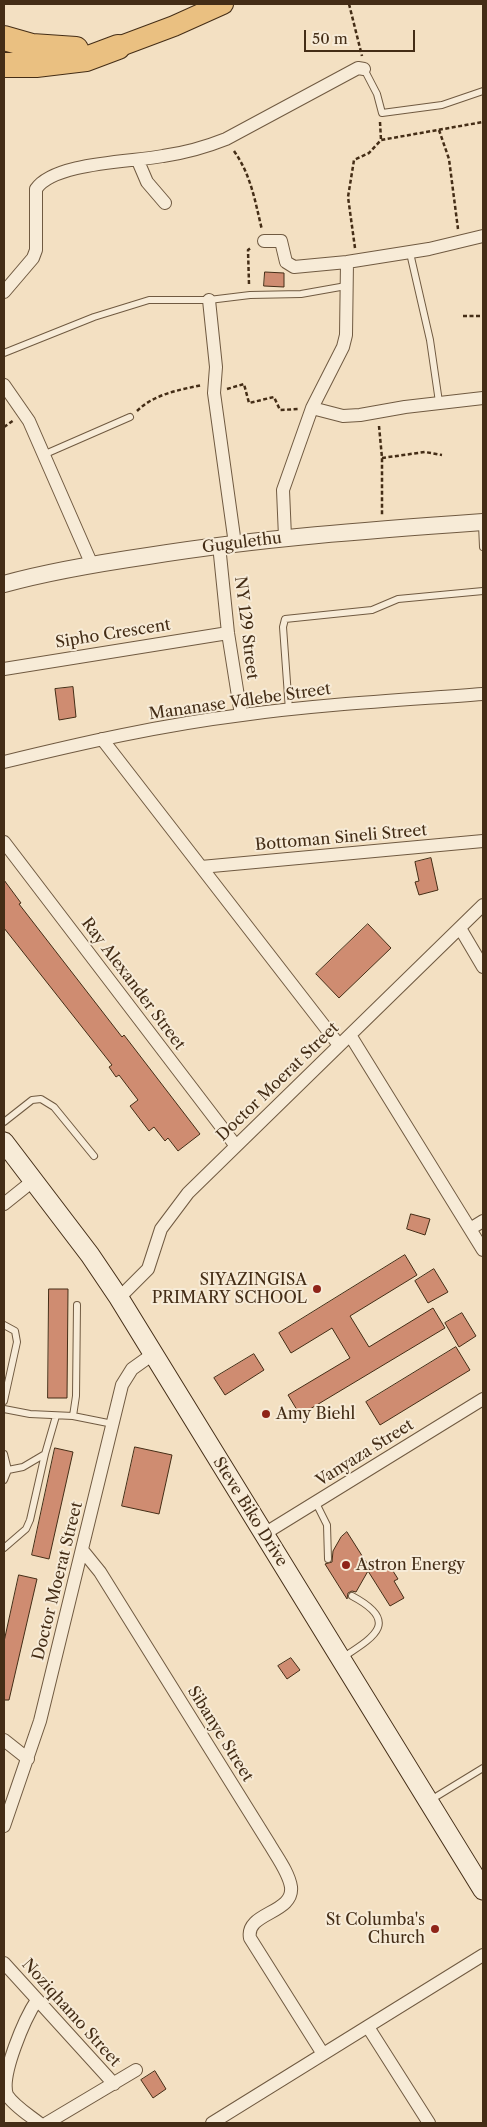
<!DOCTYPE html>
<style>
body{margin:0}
#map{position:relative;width:487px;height:2127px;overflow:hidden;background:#f3e0c2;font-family:"Libre Caslon Text",serif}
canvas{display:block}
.frame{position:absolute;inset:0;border:5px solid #442d16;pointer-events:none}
.scale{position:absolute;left:304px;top:30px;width:111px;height:22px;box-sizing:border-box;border:2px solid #442d16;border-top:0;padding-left:6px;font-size:15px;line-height:18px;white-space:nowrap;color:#442d16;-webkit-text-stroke:4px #f7ebd7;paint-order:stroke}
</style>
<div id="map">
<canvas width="487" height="2127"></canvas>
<div class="frame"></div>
<div class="scale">50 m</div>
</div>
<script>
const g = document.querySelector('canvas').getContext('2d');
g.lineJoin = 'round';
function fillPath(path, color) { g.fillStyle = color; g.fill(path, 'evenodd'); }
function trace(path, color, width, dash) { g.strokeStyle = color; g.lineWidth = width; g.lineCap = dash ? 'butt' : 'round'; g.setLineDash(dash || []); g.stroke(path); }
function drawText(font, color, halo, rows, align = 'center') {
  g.font = font + ' "Libre Caslon Text",serif'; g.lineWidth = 4; g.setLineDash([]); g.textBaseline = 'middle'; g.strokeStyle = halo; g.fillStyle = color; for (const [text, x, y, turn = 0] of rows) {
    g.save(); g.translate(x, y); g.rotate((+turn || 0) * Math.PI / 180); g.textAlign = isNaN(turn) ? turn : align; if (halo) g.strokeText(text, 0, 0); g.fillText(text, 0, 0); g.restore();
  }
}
const building = new Path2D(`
 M265 272 284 273V287L264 286Z
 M73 687 76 717 59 720 55 689Z
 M431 858 438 890 419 895 415 882 419 881 415 862Z
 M4 880 21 903 19 904 122 1037 124 1035 200 1134 178 1151 168 1138 165 1141 154 1127 149 1131 130 1106 138 1100 119 1075 116 1077 109 1067 112 1065 4 928Z
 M368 924 391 948 339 998 316 974Z
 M411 1214 430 1219 425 1235 407 1229Z
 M405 1255 417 1275 350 1316 369 1347 433 1308 445 1328 300 1415 288 1395 350 1358 332 1328 291 1353 279 1333Z
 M434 1269 448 1292 428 1303 415 1281Z
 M49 1289H68L67 1398H48Z
 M462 1313 476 1336 459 1347 445 1323Z
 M456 1347 470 1370 380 1425 366 1402Z
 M254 1354 264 1370 225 1395 214 1378Z
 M135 1447 172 1455 159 1514 122 1506Z
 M55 1448 73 1452 49 1559 32 1555Z
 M347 1532 366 1562 377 1569 388 1563 398 1579 394 1581 404 1598 390 1606 368 1571 356 1592 352 1591 348 1593 347 1599 325 1564 332 1562 333 1551 341 1537Z
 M19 1575 37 1579 9 1700H4V1642Z
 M291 1658 300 1670 287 1679 278 1666Z
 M155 2071 166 2089 153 2098 141 2080Z`);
const path = new Path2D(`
 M349 4 362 56
 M380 122 381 140
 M439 130 449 159 458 229
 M234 151C251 175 255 201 262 230
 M355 248 348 197 354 160 369 153 381 140 483 122
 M249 284 248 250 252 247
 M463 316H483
 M227 389 244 384 249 403 274 397 280 410 299 409
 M137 411C154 394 179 390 202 385
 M379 426 382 458V515
 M4 427 14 420
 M382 458 425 452 442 455`);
const service = new Path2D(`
 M364 69 377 94 382 113 442 105 483 91
 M410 253 430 340 439 402
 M4 353 94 317 149 300H209L250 295 301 294 346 286
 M43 455 130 417
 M482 524 483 547
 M289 710 283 627 285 619 372 610 398 599 483 591
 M4 1122 32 1100 41 1099 54 1107 94 1156
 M77 1305 76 1396 73 1416 113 1424
 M4 1325 15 1331 17 1342 4 1401
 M4 1409 30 1414 73 1416
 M4 1454 8 1470 4 1480
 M8 1470 23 1467 45 1454 56 1416
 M316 1503 327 1525 328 1559
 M4 1548 26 1529 30 1520 45 1454
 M342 1658C374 1637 401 1622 352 1596
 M429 1801 483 1768`);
const minor = new Path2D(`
 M138 161 147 182 165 203
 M264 241H281L286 262 294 267 347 262 429 249 483 236
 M4 292 33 258 36 250V189C54 162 132 162 163 156 184 153 206 147 226 139L358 68 364 69
 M209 300 216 367 214 393 235 544
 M4 385 29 421 92 565
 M312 408 343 416 360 415 405 407 483 398
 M285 537 283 490 312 408 343 347 346 335 347 262
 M219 545 228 633 241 715
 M4 669 228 633
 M102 739 339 1045
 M4 762C82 743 161 725 242 715 322 704 403 700 483 694
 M4 842 236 1146
 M201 867 483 841
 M460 928 483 967
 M350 1035 483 1250
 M4 1204 34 1180
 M470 1229 483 1221
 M119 1298 148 1269 161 1229 188 1193 483 905
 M264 1534 483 1399
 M83 1551 100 1572 270 1845C277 1857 289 1873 291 1887 294 1914 245 1912 250 1938L323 2054
 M4 1740 28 1759
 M4 1826 40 1721 122 1385 132 1369 153 1354
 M4 1963 114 2084
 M37 2000C25 2018 0 2075 7 2095 14 2106 29 2115 39 2123
 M368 2027 429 2123
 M47 2123 136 2070
 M212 2123 483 1955`);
const tertiary = new Path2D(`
 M4 584C51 571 100 563 148 556 260 538 371 530 483 522`);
const secondary = new Path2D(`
 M4 1142 90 1255 119 1298 483 1890`);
const primary = new Path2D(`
 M118 47 174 26 223 4`);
const motorway = new Path2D(`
 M4 38 32 46 76 49
 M4 65H36L86 59 118 47`);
const markers = [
 [317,1289,5,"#8f2418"],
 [266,1414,5,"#8f2418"],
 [346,1565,5,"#8f2418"],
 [435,1929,5,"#8f2418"]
];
const streetNames = [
 ["Gugulethu",242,543,-7],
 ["NY 129 Street",246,628,83],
 ["Sipho Crescent",113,634,-9],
 ["Mananase Vdlebe Street",240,702,-8],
 ["Bottoman Sineli Street",341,838,-5],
 ["Ray Alexander Street",133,984,53],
 ["Doctor Moerat Street",278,1082,-44],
 ["Vanyaza Street",365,1453,-32],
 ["Steve Biko Drive",250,1512,58],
 ["Doctor Moerat Street",58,1581,-76],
 ["Sibanye Street",220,1734,58],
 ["Noziqhamo Street",71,2013,48]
];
const poiNames = [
 ["SIYAZINGISA",307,1280],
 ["PRIMARY SCHOOL",307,1298],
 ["Amy Biehl",276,1414,"left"],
 ["Astron Energy",356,1565,"left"],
 ["St Columba's",425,1920],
 ["Church",425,1938]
];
fillPath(building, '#cf8c71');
trace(building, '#442d16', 1);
trace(service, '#705a41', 8);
trace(minor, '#705a41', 14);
trace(tertiary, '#705a41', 18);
trace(secondary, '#442d16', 21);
trace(primary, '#442d16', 22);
trace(motorway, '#442d16', 26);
trace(path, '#442d16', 2.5, [4, 2.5]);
trace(service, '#f7ebd7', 6);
trace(minor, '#f7ebd7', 12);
trace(tertiary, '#f7ebd7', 16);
trace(secondary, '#f7ebd7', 19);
trace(primary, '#eac081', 20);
trace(motorway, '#eac081', 24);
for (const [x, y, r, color] of markers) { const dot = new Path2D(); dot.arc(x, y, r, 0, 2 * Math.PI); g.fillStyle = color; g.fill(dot); trace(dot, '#f7ebd7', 2); }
drawText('16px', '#442d16', '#f7ebd7', streetNames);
drawText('16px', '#442d16', '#f7ebd7', poiNames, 'right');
</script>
